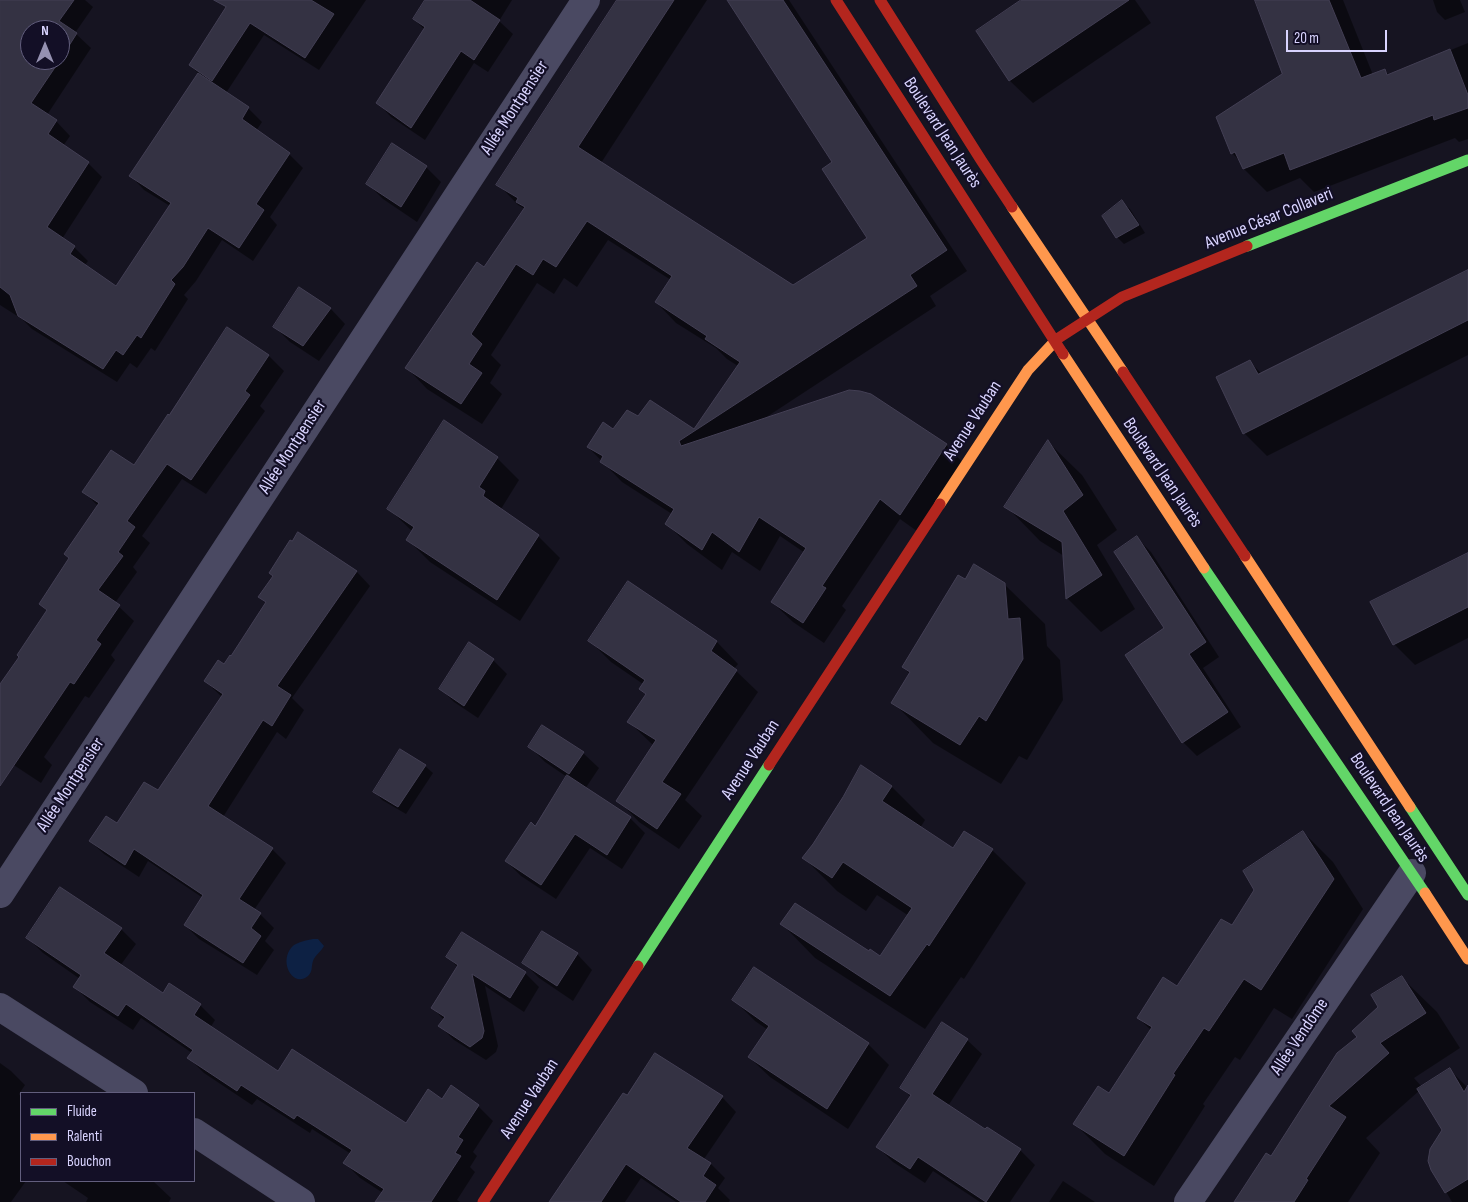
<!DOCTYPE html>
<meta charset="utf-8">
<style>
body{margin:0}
#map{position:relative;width:1468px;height:1202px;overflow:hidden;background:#161421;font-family:"Sofia Sans Condensed",sans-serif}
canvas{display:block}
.legend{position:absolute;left:20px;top:1092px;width:175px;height:90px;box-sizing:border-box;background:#130f26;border:1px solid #625e7d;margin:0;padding:6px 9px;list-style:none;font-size:15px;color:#d9d4ff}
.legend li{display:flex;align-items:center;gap:10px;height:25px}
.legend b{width:25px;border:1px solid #625e7d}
.north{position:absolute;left:20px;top:20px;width:50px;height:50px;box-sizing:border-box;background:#130f26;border:1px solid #625e7d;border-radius:50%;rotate:0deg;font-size:14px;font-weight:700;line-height:20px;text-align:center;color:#d9d4ff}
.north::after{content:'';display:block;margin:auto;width:18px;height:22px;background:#9591b1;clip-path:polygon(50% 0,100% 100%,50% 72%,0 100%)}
.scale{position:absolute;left:1286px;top:30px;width:101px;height:22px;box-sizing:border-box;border:2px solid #d9d4ff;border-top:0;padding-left:6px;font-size:15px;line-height:18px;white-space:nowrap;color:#d9d4ff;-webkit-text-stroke:4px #130f26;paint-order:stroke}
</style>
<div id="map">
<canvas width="1468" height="1202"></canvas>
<ul class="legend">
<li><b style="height:6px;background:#63d668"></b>Fluide</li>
<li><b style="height:6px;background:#ff974d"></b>Ralenti</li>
<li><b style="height:6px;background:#b3261e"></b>Bouchon</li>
</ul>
<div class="north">N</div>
<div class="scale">20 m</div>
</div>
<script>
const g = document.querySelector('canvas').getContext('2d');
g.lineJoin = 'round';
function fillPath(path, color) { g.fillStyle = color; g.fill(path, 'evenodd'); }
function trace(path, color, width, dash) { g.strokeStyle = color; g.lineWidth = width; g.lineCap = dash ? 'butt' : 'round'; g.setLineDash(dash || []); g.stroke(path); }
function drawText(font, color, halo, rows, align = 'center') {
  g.font = font + ' "Sofia Sans Condensed",sans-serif'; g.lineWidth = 4.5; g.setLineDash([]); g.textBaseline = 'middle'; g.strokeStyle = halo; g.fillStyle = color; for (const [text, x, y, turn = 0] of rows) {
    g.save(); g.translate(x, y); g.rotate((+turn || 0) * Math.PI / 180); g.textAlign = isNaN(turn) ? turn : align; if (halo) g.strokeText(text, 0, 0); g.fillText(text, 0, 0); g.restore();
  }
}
const water = new Path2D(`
 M313 939H318L324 946C321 952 315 955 313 961 311 967 313 971 308 976 292 989 277 959 294 945 299 942 307 940 313 939Z`);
const shadow = new Path2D(`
 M0 0H85L93 7 75 33 91 48 47 115 56 121 70 136 63 146 88 163 102 177 62 239 74 247 88 261 85 265 116 288 170 206 144 190 131 176 199 74 190 65 231 0H366L319 70 264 35 226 93 248 108 262 122 256 131 289 154 303 168 270 217 277 225 253 261 222 240 196 281 184 295 188 299 155 351 151 348 137 368 130 363 117 382 32 329 22 319 0 305ZM30 30H60V60H30Z
 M426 0H512L499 21 513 34 488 72 474 63 425 140 391 117 378 103 425 30 414 19Z
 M619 0H707L601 163 793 286 868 238 833 162 728 0H789L967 271 930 296 936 306 765 418 946 445 966 466 921 534 900 519 842 606 846 610 824 643 793 622 772 602 805 553 780 536 760 571 732 552 722 570 687 544 667 524 672 514 622 482 588 447 638 418 694 430 738 366 727 359 716 348 676 323 656 302 671 280 608 240 577 287 564 278 554 294 537 283 491 355 501 365 490 383 502 394 482 424 427 389 407 368 484 268 525 209 518 205 498 184Z
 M1019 0H1135L1151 23 1033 103 1010 81 977 32 1018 3Z
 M1256 0H1343L1373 75 1385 71 1389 75 1468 43V139L1459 142 1455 138 1314 192 1300 178 1267 192 1244 169 1241 162 1232 153 1283 74Z
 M1433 0H1460L1465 12 1445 20 1437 12Z
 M426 167 441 182 417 222 383 199 368 184Z
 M1122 202 1130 209 1145 233 1124 244 1117 237Z
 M1468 271V355L1267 456 1244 433 1249 361 1261 373Z
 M330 308 345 324 319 361 290 342 275 327Z
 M228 329 269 356 284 371 260 406 265 411 206 494 182 479 142 536 150 543 133 567 137 572 115 603 134 621 111 655 115 660 89 698 85 696 44 757 52 765 41 783 0 756V686L21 657 47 611 40 604 70 559 98 506 84 492 134 466 169 417Z
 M1048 442 1082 475 1117 530 1097 545 1135 609 1101 632 1067 598 1064 556 1040 541 1006 506Z
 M497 458 519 480 501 509 538 536 560 558 520 621 430 562 408 540 413 532 389 509Z
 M298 534 357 572 370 586 292 698 304 710 286 739 277 732 223 817 272 849 286 863 254 910 260 914 274 928 265 941 274 950 257 975 199 939 185 925 203 898 148 861 139 877 104 854 90 841 117 824 158 792 222 697 205 681 231 658 267 603 260 597 274 577Z
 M1137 538 1151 552 1219 657 1203 668 1241 727 1197 756 1183 742 1165 629Z
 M1468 554V638L1415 665 1394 644Z
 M965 581 1004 584 1045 624 1047 646 1060 660 1063 700 1027 760 1019 756 1001 784 933 743 893 702 910 674 903 667Z
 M628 583 717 642 738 664 734 669 758 692 685 800 702 816 679 849 639 822 618 800 654 746 629 722 647 695 640 688 643 684 611 662 590 641Z
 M469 644 493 660 507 674 478 718 454 702 440 688Z
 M529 746 583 753 599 768 585 789 630 818 645 833 622 869 590 848 556 899 521 876 506 861 536 827 567 777 545 762Z
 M425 766 433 773 406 814 382 800 375 792Z
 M892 787 925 820 920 828 953 850H992L1026 883 964 979 961 977 925 1029 815 958 782 924 880 958 909 916 877 895 866 911 837 891 804 858Z
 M1303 832 1333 862 1363 909 1292 1019 1274 1008 1240 1060 1235 1057 1203 1104 1205 1106 1154 1186 1105 1154 1075 1124 1110 1095 1151 1030 1138 1018 1178 988 1232 927Z
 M121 929 136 944 120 966 163 994 200 1005 215 1020 210 1028 279 1073 406 1125 442 1101 478 1106 493 1121 473 1152 477 1156 470 1167 475 1172 457 1200 460 1202H377L383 1193 360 1178 345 1163 351 1154 312 1129 310 1133 257 1099 252 1105 204 1073 189 1058 192 1053 141 1018 133 1030 90 1002 75 987 80 979 43 953 28 938Z
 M577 954 592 970 573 1001 539 978 524 963Z
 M447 957 525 973 539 987 524 1012 485 986 498 1046 496 1052 486 1060 454 1040 440 1026 444 1020 432 1007 458 967Z
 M754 969 868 1044 889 1065 848 1129 770 1077 749 1057 768 1030 755 1021 734 1000Z
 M1402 978 1437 1012 1460 1048 1414 1078 1422 1087 1450 1070 1468 1088V1202H1452L1433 1169 1443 1130 1419 1091 1366 1138 1380 1153 1348 1202H1236L1272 1158Z
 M967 1040 982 1054 948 1106 1020 1150 1035 1165 1010 1202H980L933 1171 925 1183 893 1162 878 1147 911 1097 902 1088Z
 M0 1063 11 1071 25 1085 19 1094 21 1097V1181H26L11 1202H0Z
 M627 1097H722L736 1112 704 1159 711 1164 725 1178 718 1188 730 1200 729 1202H676L641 1178 625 1202H551Z
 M63 1181H153L171 1198 169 1202H86L88 1198Z
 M1063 1181 1095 1202H1049Z`);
const building = new Path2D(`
 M0 0H74L59 21 77 33 60 60V30H30V60H60L31 103 57 120 48 134 89 162 47 227 75 246 70 254 116 286 171 203 129 176 198 73 249 107 242 119 290 153 256 204 264 210 239 248 208 228 183 267 171 280 175 284 141 338 137 335 123 355 116 350 103 369 18 316 10 295 0 287Z
 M214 0H311L334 14 305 58 250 23 212 81 189 65 226 7Z
 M425 0H470L500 20 474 60 461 51 411 128 376 103 425 27 413 19Z
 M617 0H674L578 147 793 285 867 238 822 169 832 162 727 0H783L947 250 910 275 917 286 679 441 681 446 849 390 860 391 871 394 947 444 900 515 880 499 822 586 826 588 803 623 771 602 806 548 759 517 739 552 712 532 702 550 665 524 674 509 600 462 603 456 587 447 603 422 613 429 627 410 638 416 650 400 694 429 740 362 705 339 707 336 655 302 672 276 587 221 556 267 543 259 533 275 516 264 471 334 482 344 469 364 482 373 461 404 405 368 477 262 484 267 525 207 516 202 518 198 496 185Z
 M1021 0H1129L1009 81 976 31Z
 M1255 0H1329L1361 78 1385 69 1387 75 1450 49 1468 95V108L1434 120 1433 115 1290 170 1284 153 1243 169 1235 152 1231 154 1216 117 1282 74Z
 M392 143 427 166 401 207 366 184Z
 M1122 200 1139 225 1116 238 1102 216Z
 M1468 270V320L1243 434 1216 377 1250 360 1258 374Z
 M299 287 331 308 303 346 273 327Z
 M227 327 269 355 245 391 250 395 191 480 167 464 127 521 135 527 118 552 123 556 98 590 120 605 96 640 101 644 74 684 70 682 0 786V684L19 657 17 655 47 610 39 604 69 558 64 554 99 503 82 492 111 450 134 465 168 414 169 415Z
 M444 420 498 457 479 487 485 491 483 496 539 535 497 600 406 540 414 527 387 509Z
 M1048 440 1083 495 1063 511 1102 575 1066 599 1062 542 1004 507Z
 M298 532 357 571 277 686 291 695 272 726 263 720 208 806 273 848 239 899 261 913 251 928 261 936 243 963 184 925 203 895 134 849 125 865 89 841 106 816 117 823 144 782 158 790 223 694 204 681 218 660 224 664 230 655 231 656 266 602 258 597 273 576 269 573 290 540 292 541Z
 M1137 536 1206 642 1189 654 1228 712 1182 743 1125 655 1164 628 1114 552Z
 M1468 553V607L1393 645 1370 602Z
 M974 564 1005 583 1008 619 1020 618 1023 659 986 721 979 716 960 745 891 703 910 672 902 667 958 575 965 579Z
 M628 581 717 641 711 651 737 670 662 782 681 794 657 829 616 801 656 740 627 722 646 694 639 689 645 680 588 641Z
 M469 642 494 659 464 706 439 689Z
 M542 725 584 752 569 774 528 747Z
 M400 749 426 765 398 807 373 792Z
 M861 765 892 786 882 801 953 848 964 831 993 849 929 946 927 944 890 996 780 924 795 903 869 951 870 949 880 956 912 908 843 862 832 878 802 858 813 844 843 797Z
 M567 775 631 817 607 855 575 834 541 885 505 861 531 822 535 826Z
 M1303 831 1334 879 1261 990 1244 979 1209 1031 1204 1028 1173 1074 1175 1075 1124 1156 1073 1124 1098 1086 1109 1093 1152 1027 1137 1018 1163 977 1177 986 1221 919 1232 925 1254 890 1243 871Z
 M60 887 122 928 104 953 163 993 169 983 201 1004 194 1015 278 1071 292 1049 406 1123 428 1089 442 1099 451 1085 479 1105 458 1137 463 1140 455 1153 461 1156 431 1202H375L384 1189 343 1163 352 1150 297 1115 294 1119 241 1085 237 1091 187 1058 193 1050 126 1004 118 1016 73 987 81 975 26 938Z
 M542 931 578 953 557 986 522 963Z
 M462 932 526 972 510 998 472 974 484 1031 482 1038 470 1047 438 1026 445 1017 431 1008 458 965 446 957Z
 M754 967 869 1043 827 1109 748 1057 769 1026 732 1000Z
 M1402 976 1426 1013 1380 1043 1389 1053 1329 1106 1346 1117 1306 1179 1308 1180 1294 1202H1234L1266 1153 1271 1156 1337 1053 1357 1037 1352 1031 1378 1007 1371 995Z
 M942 1022 968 1039 932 1094 985 1129 987 1127 1021 1149 986 1202 918 1157 910 1169 876 1147 911 1095 900 1088Z
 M655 1053 723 1096 687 1148 711 1163 703 1176 716 1185 705 1202H681L626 1164 601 1202H549L623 1093 627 1095Z
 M1450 1068 1464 1092 1468 1085V1179L1445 1193 1431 1170 1428 1161 1430 1149 1442 1130 1417 1089Z`);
const street = new Path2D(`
 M0 894 586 0
 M0 1007 134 1093
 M194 1132 301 1202
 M1188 1202 1412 873`);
const fast = new Path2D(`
 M1247 246 1468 160
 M1204 568 1425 893
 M1410 807 1468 895
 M638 966 769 765`);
const slow = new Path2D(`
 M1012 207 1123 372
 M1063 354 1204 568
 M940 504 1028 370 1057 339
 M1245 556 1410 807
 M1425 893 1468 959`);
const jam = new Path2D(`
 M836 0 1063 354
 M880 0 981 160 1012 207
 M1057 339 1122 297 1247 246
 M1123 372 1245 556
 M769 765 940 504
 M483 1202 638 966`);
const streetNames = [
 ["Allée Montpensier",515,108,-57],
 ["Boulevard Jean Jaurès",942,133,57],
 ["Avenue César Collaveri",1269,219,-22],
 ["Avenue Vauban",973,421,-57],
 ["Allée Montpensier",293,447,-57],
 ["Boulevard Jean Jaurès",1162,473,56],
 ["Avenue Vauban",751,760,-57],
 ["Allée Montpensier",71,785,-57],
 ["Boulevard Jean Jaurès",1389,808,56],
 ["Allée Vendôme",1300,1037,-56],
 ["Avenue Vauban",530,1099,-57]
];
fillPath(water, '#0d2144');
fillPath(shadow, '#0007');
fillPath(building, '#343243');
trace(building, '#433f54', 1);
trace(street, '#4a4962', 28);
trace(fast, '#63d668', 11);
trace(slow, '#ff974d', 11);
trace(jam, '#b3261e', 11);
drawText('18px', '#d9d4ff', '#130f26', streetNames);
</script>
